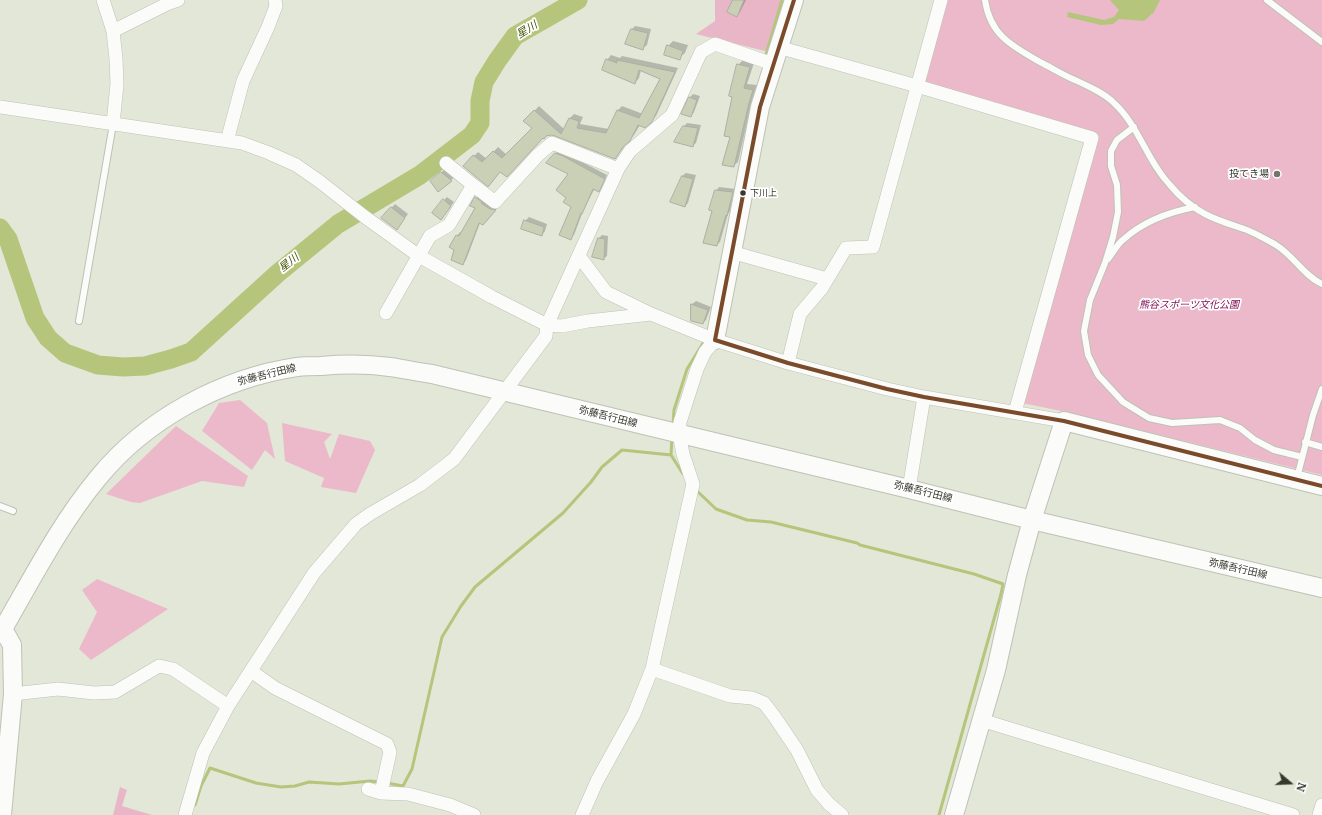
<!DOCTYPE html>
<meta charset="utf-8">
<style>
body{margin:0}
#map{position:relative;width:1322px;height:815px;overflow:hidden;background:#e2e7d7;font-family:Merriweather,serif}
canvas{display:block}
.north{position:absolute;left:1270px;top:763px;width:40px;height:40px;-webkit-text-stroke:3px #fff;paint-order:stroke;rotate:109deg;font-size:11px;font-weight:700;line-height:16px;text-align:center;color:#35382d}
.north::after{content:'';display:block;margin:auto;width:14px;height:18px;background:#35382d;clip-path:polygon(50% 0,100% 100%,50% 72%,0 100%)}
</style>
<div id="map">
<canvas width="1322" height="815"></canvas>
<div class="north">N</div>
</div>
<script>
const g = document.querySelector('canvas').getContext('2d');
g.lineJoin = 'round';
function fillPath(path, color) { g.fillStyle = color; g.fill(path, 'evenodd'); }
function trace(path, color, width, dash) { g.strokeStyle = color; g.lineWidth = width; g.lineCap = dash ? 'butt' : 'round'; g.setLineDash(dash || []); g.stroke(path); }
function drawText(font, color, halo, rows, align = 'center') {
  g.font = font + ' Merriweather,"Noto Sans JP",serif'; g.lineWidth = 3.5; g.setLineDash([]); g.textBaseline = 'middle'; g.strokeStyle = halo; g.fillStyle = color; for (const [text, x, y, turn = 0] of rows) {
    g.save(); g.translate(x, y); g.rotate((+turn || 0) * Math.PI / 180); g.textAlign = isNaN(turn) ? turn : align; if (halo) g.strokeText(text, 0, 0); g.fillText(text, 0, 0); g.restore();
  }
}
const green = new Path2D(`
 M945 0H1322V475L1066 412 1022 403 1098 134 921 85Z
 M240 400 267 423 275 459 265 450 252 470 202 431 219 403Z
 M282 423 332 434 324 442 330 459 339 434 370 441 375 450 356 493 321 487 324 478 285 461Z
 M176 426 248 476 244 487 202 481 140 503 131 502 106 494Z
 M97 579 168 609 91 660 79 649 97 612 82 590Z`);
const forest = new Path2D(`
 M715 0H784L769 52 696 34 715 21Z
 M120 787 127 790 122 806 152 815H113Z`);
const water = new Path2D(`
 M1110 0H1160L1154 12 1144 21 1119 19 1113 24 1101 25 1067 17 1068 12 1104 20 1114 17 1119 10Z`);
const shadow = new Path2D(`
 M734 0H746L740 12 737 16Z
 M635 26 651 29 647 45 643 48 632 29Z
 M673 41 688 45 685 53 679 58 668 46Z
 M611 55 620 58 622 56 678 68 656 116 651 121 640 125 634 135 627 142 615 158 555 135H546L500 171 464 166 478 152 487 159 498 147 507 155 533 128 525 121 539 106 564 129 570 118 574 114 583 117 580 124 609 129 618 110 622 106 643 114 661 78 641 70 639 78 635 83 607 60Z
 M743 60 754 63 747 84 757 85 753 97 738 162 733 166 731 137 738 65Z
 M693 94 700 96 694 112 691 116 690 97Z
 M687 123 701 125 696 143 692 146 684 126Z
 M559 150 607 175 602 187 599 190 595 188 583 211 574 235 570 238 573 207 567 198 569 174 556 153Z
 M445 169 455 177 451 180 435 178Z
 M686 173 696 175 688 203 685 206 682 176Z
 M719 187 736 189 730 211 728 214 720 242 716 245 713 211 716 191Z
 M479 194 498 207 487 221 480 223 466 260 462 264 455 249 457 236 460 232 462 233 476 208 471 205Z
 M447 197 454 202 441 219 444 200Z
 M395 204 408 214 397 229 382 218Z
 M529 217 547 224 545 231 542 235 525 221Z
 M602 235 608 236 607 256 603 259 599 238Z
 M696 301 711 307 706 320 703 323 692 304Z`);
const stream = new Path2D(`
 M765 58 782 0
 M673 426 674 410 687 369 705 340
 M672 437 671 455 683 474
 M695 489 716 509 747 520 771 522 857 543 860 545 974 574 1003 584 1001 594 939 815
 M387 783 403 786 412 769 442 637 461 606 475 587 563 513 591 482 602 467 622 450 671 455
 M195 805 201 786 210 768 256 783 281 787 295 786 309 782 339 784 370 781 379 782`);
const river = new Path2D(`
 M0 228 8 239 35 318 48 338 65 353 98 365 123 367 145 366 171 359 191 352 278 273 338 224 420 175 472 135 480 123V101L484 82 497 61 515 36 578 0`);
const building = new Path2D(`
 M733 0H744L737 17 727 12Z
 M631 29 648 33 643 50 625 44Z
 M667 45 683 51 680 60 664 55Z
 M606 59 617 63V60L675 72 652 122 645 128 638 125 630 141 623 147 615 159 555 136 551 135 546 136 544 139 543 138 507 177 500 172 488 187 463 166 473 155 482 162 493 151 502 158 532 128 523 121 534 110 561 134 569 118 579 121 577 128 606 133 617 110 639 118 660 79 639 70 635 84 602 70Z
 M737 64 750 67 744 88 753 90 749 103 734 167 722 165 730 137 724 136 732 97 729 96Z
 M689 97 697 100 691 117 681 114Z
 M683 126 698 128 693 147 674 142Z
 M555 153 563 156 605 179 599 192 593 189 582 214 581 213 571 240 559 235 571 207 563 202 566 198 556 190 568 174 546 163Z
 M441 172 452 181 438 192 430 181Z
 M682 176 693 179 685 207 670 202Z
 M715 190 733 192 727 216 726 215 717 246 703 243 712 211 709 210Z
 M475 197 482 202 481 203 490 209 496 210 483 225 479 223 463 265 451 260 454 250 449 247 456 235 459 236 475 208 470 206Z
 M443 199 451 206 441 220 432 213Z
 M391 207 405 218 397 230 381 218Z
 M524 220 544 227 542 236 521 229Z
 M598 238 605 239 604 260 592 257Z
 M691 304 708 310 703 324 691 321Z`);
const lane = new Path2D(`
 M985 0C990 35 1012 46 1040 62 1052 68 1063 75 1075 80 1088 86 1104 93 1114 103 1139 126 1147 161 1170 185 1179 196 1192 207 1205 214 1218 221 1233 225 1247 230 1257 234 1267 240 1276 245 1294 256 1303 275 1322 284
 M1267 0 1322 42
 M1134 127 1117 140 1111 151V166L1117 185 1118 212 1113 237 1105 263 1090 300 1084 331 1088 355 1098 375 1123 402 1149 418 1172 423 1220 420 1240 428 1255 440 1274 450 1302 457
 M1108 259C1113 253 1117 244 1124 239 1144 221 1169 212 1195 207
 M79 321 113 124
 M1305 442 1322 447
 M1297 478 1313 415 1322 389
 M0 506 13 511`);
const street = new Path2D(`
 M103 0 113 31 116 59 117 84 113 124
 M113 31 169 3 178 0
 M778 47 917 86 1092 138 1015 412
 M0 107 242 143 269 153 296 165 319 181 365 217 419 256 492 297 547 325 562 326 588 321 651 314 715 340 788 363 887 389 924 397 1064 421
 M227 141 243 81 268 27 276 6 275 0
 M446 163 473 185
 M731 252 827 279
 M579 256 606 292 651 314
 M386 313 430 236 449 225 473 185 495 202 538 155 552 143 618 169
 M788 363 800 314 822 288 846 248 873 247 941 0
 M909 489 924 397
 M652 669 730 696 752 698 764 703 774 716 797 750 817 790 829 804 842 815
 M251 671 275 688 387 744 390 752 381 793
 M13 694 58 689 94 693 115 692 159 666 173 669 228 706
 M981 720 1293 815
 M368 789 381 793 408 794 450 805 474 815
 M185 815 203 753 228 706 314 573 356 524 370 514 420 485 454 459 546 336 547 325 618 169 630 151 672 115 701 52 715 44 773 64
 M582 815 597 781 634 714 652 669 693 484 683 454 679 434 680 422 697 369 705 352 715 340
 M1319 815 1322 805`);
const secondary = new Path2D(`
 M715 340 760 107 794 0
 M0 634C31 581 59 525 98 478 146 419 222 378 297 367 305 366 313 366 321 366 344 364 368 364 390 367 404 369 418 372 432 374L909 489 1032 520 1322 588
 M2 815 13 694 12 645 3 629
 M954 815 996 670 1017 575 1032 520 1064 421 1322 486`);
const bus1 = new Path2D(`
 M715 340 788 363 887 389 924 397 1064 421 1322 486
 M715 340 760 107 794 0`);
const markers = [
 [1277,174,4,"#727568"],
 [743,193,3.5,"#35382d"]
];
const busNames = [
 ["下川上",750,193]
];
const poiNames = [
 ["投てき場",1269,174]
];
const parkNames = [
 ["熊谷スポーツ文化公園",1189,305]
];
const streetNames = [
 ["弥藤吾行田線",267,375,-14],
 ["弥藤吾行田線",608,417,14],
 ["弥藤吾行田線",923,492,14],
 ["弥藤吾行田線",1238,569,13]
];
const waterNames = [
 ["星川",527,30,-32],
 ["星川",289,263,-39]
];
fillPath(green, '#ebb9ca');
fillPath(forest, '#e9b6c8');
fillPath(water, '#b5c57b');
fillPath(shadow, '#0003');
trace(stream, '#b5c57b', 3);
trace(river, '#b5c57b', 19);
fillPath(building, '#cad0b6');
trace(building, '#acafa3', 1);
trace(lane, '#bec2b5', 8);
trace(street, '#bec2b5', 14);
trace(secondary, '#bec2b5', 20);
trace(lane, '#fbfbf9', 6);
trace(street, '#fbfbf9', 13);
trace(secondary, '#fbfbf9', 18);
trace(bus1, '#7a4b2a', 4);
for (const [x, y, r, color] of markers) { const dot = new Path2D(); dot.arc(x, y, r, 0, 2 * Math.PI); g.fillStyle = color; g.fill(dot); trace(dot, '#fff', 1.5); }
drawText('9px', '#35382d', '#fff', busNames, 'left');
drawText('10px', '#35382d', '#fff', poiNames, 'right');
drawText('italic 10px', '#820f54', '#fff', parkNames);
drawText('10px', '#35382d', '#fff', streetNames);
drawText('italic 11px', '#455104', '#fff', waterNames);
</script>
